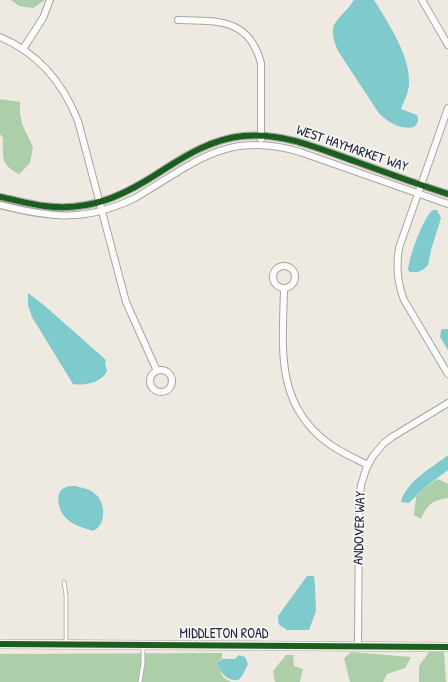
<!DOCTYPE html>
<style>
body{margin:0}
canvas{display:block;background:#eeeae1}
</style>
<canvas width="448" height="682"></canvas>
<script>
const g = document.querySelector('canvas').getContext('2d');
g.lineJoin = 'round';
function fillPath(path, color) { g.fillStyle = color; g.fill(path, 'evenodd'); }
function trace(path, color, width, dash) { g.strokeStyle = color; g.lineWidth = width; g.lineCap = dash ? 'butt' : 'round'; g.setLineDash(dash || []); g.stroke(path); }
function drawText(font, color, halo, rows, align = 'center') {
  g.font = font + ' "Patrick Hand",sans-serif'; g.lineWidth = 3.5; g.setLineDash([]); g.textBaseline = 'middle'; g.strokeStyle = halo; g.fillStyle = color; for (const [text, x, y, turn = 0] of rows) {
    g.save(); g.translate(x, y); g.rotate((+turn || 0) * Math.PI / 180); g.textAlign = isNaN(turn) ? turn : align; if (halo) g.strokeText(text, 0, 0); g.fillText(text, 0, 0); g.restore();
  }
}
const forest = new Path2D(`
 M11 0H45L33 8 19 6Z
 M0 99 20 102V113L22 124 33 147 30 163 19 174C0 164 3 158 3 138L0 134Z
 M438 479 448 484V498C432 500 427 505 421 519L414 515 416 497 423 489Z
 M351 652 411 657 405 668 387 674 383 682H350L344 658Z
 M429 652H444L446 682H419V666Z
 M222 653V659L220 660C218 670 221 679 232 682H0V654Z
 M286 655H293L294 666 303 669 300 682H275L273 671Z`);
const water = new Path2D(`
 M354 0H374C389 24 411 57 409 85 408 94 404 101 401 109L417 115C419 120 418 123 414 127 400 130 387 122 378 112L338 51C325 20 339 23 354 0Z
 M433 210H437L441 218 431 250 428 265 424 269 418 272H410L408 270C409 258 423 217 433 210Z
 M28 293 45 306 106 360 105 363 107 371C102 383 84 386 73 384L32 317 28 305Z
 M444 329H448V350L440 337 441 330Z
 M448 455V470L423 489 409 503 401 502C406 481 432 468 448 455Z
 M76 486C82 488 90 489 94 493 106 501 107 525 93 531 84 528 72 525 65 517 59 511 54 493 64 488 67 486 72 486 76 486Z
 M307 576H314L315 585 316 611 309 630H286L285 628C278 626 278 623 278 616Z
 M239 655 245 657 248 664C245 670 243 676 238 680 228 682 218 671 218 663L222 659H235Z`);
const lane = new Path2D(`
 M64 582 66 596V643
 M140 682 143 663V647`);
const street = new Path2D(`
 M422 0 448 45
 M178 20C218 21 249 18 261 63V139
 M0 37C38 53 63 83 78 121L126 302 157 371
 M23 49 43 18 50 0
 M448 108 399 248C396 266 397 282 404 300L448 374
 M0 197C15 200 29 204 44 206 91 212 125 195 163 170 188 154 213 139 243 136 283 132 320 149 357 162 387 173 417 184 448 194
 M0 205C51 218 86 222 135 198 195 163 226 130 300 152L448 204
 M273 277a11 11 0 1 1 22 0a11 11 0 1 1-22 0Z
 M284 288C283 346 274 403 328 443 340 452 354 458 368 465
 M150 381a11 11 0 1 1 22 0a11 11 0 1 1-22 0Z
 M358 647 359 503 361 485 366 469 373 456 384 443 392 437 448 403`);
const secondary = new Path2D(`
 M0 644 448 647`);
const cycleway = new Path2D(`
 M0 197C15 200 29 204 44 206 91 212 125 195 163 170 188 154 213 139 243 136 283 132 320 149 357 162 387 173 417 184 448 194
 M0 644 448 647`);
const streetNames = [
 ["WEST HAYMARKET WAY",352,149,19],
 ["ANDOVER WAY",360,528,-88],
 ["MIDDLETON ROAD",224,634]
];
fillPath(forest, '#accea9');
fillPath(water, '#7ecacd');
trace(lane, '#a7a5a2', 4.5);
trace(street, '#a7a5a2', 8);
trace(secondary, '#a7a5a2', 10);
trace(lane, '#fcfcfa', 3);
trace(street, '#fcfcfa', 6);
trace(secondary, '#f5f2ec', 9);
trace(cycleway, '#1b5e20', 6);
drawText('14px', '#22223b', '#f6f6f2', streetNames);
</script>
